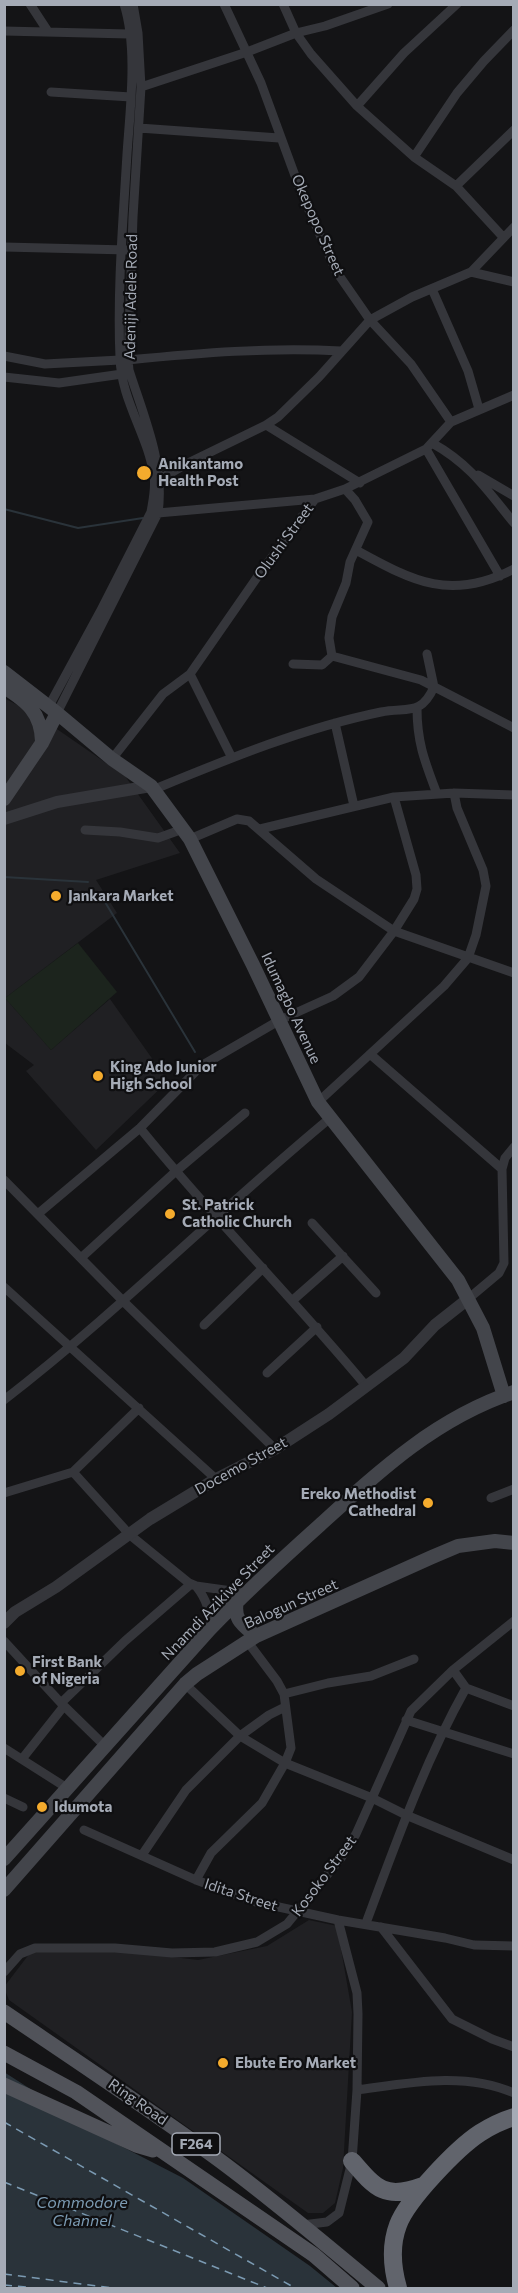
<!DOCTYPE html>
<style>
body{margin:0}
#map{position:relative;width:518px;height:2293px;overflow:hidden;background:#141416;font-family:Commissioner,sans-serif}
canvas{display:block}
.frame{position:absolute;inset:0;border:6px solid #a5abb6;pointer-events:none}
</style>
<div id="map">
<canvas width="518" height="2293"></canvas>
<div class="frame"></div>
</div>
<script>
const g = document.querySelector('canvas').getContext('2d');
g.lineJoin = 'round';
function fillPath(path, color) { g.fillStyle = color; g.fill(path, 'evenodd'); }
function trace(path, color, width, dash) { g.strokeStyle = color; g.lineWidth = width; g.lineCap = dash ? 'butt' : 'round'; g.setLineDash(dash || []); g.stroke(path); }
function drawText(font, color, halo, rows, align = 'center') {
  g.font = font + ' Commissioner,sans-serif'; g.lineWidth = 4.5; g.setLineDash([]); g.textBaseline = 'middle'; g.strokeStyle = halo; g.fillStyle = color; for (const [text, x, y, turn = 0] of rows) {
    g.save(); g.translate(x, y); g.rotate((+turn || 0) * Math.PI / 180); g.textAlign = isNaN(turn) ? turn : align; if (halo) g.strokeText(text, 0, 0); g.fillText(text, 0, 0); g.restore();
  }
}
const built = new Path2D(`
 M4 698 38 716 125 776 180 853 96 880 117 913 5 998 51 1050 110 999 168 1081 96 1150 26 1071 34 1065 5 1043Z
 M309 1920 337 1926 352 2012 343 2168 335 2203 323 2213H308L9 2000 5 1990 4 1987 33 1949 71 1945 198 1960 267 1946Z`);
const green = new Path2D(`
 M78 943 117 992 51 1050 5 998Z`);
const water = new Path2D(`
 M4 2072 113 2142 183 2178 310 2266 337 2288H5Z`);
const stream = new Path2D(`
 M4 509 78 528 143 518
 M4 877 88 882
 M102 897 195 1052`);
const ferry = new Path2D(`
 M4 2122 295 2288
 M4 2182 267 2288
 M4 2274 113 2288
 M4 2285 35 2288`);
const minor = new Path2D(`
 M30 4 47 30
 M224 4 261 83 301 192 336 271 370 320 411 364 451 422
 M283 4 296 33 311 54 357 106 414 157 456 186 503 237
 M4 31 129 34
 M141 87 247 52 296 33 325 26 388 4
 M51 92 131 97
 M357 106 404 53 457 4
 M139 128 279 138
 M414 157 457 93 484 61 514 30
 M456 186 514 130
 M4 247 128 250
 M471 272 514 282
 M432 289 468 371 479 409
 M4 356 45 364 120 360
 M128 360C200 353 269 347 341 351
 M4 377 59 383 122 374
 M266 425 360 483
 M432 443C470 464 487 490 514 523
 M426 449 500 576
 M478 475 514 496
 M160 479 188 463 266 425 278 417 319 377 370 320 412 297 471 272 514 227
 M158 513 315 499 345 489 426 449 451 422 514 395
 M356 550C413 581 450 602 514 569
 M427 654 434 687
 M332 656 329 638 332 617 346 583 350 562 368 522 355 500 345 489
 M293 664 322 665 332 656 421 680 514 728
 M190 674 232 758
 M49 706 100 612 151 512C153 500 156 488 154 476 148 435 121 400 120 358 117 291 123 221 127 154 130 109 138 48 124 4
 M417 708C417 743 425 762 437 794
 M57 713 158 513C165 464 144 417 129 370L128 360 133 217 141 87 138 33 133 4
 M335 723 354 806
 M112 759 163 694 190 674 258 576 315 499
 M155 789C228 759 303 728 381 712 408 707 421 716 434 687
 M260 829 394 797 454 793 514 795
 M85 830 120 832 158 838 183 829
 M190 839 237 819 249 821 316 879 394 931 514 973
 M370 1054 502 1169
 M318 1102 444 986 468 958 476 935 486 886 483 870 457 808 454 793
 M140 1128C212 1217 293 1298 366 1386
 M4 1180 124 1302 275 1449
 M39 1213 140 1128 201 1066 280 1020 333 996 359 977 394 931 414 899 417 889 416 875 394 797
 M312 1223 376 1293
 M82 1257 175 1172 245 1113
 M4 1287 216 1479
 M468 1299 499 1273 504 1263 502 1169 505 1158 514 1147
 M293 1300 343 1256
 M204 1325 263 1268
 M267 1373 317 1327
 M4 1400C118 1312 219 1210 329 1119
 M73 1472 130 1535 189 1583 196 1586 246 1593
 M4 1493 73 1472 139 1408
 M491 1498 514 1489
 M196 1586C207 1600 210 1611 210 1629
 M4 1641 61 1703 106 1747
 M453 1670 466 1688 514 1706
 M185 1684 240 1736 285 1763 372 1798 406 1815 514 1860
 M284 1694 328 1683 371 1676 414 1659
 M61 1703 125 1641 191 1584
 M406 1720 514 1754
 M4 1748 67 1788
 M22 1759 64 1706
 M4 1798 23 1807
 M84 1830 196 1880 256 1902 338 1920 445 1938 474 1945 514 1946
 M142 1855 186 1790 240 1736 269 1715 285 1707
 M196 1880 211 1853 262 1803 285 1763 291 1748 284 1694 277 1681 247 1641
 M366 1923C396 1843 424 1763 466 1688
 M381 1927 452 2019 492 2039 514 2047
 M4 1972 20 1954 35 1948H115L172 1953 215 1952 257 1942 287 1924 341 1858 356 1834 411 1711 453 1670 514 1621
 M357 2090C408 2083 464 2071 514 2093
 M302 2225 327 2222 339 2213 352 2161 357 2090 358 2014 357 1993 338 1920`);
const tertiary = new Path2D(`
 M4 819 57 802 151 786
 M4 1623 15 1612 56 1587 150 1519 216 1479 275 1449 329 1414 404 1358 435 1325 468 1299`);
const secondary = new Path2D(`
 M4 672 57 713 112 759 151 786 190 839 253 965 318 1102 458 1280 483 1328 504 1396
 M4 687C27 702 41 712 42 741
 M4 799 42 743 57 713
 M237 1601C233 1620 243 1625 256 1636
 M4 1859 210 1629C245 1593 282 1559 320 1525 379 1471 436 1418 514 1392
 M4 1890 185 1684 197 1674 256 1636 432 1557 458 1546 495 1541 514 1543`);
const primary = new Path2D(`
 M4 2012C75 2060 146 2107 215 2157 271 2198 325 2244 378 2288
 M4 2053 76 2092 314 2255 352 2288
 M4 2085 136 2145 153 2150`);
const motorway = new Path2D(`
 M352 2161C376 2189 385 2200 423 2186
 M398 2288C392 2267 390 2246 398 2225 407 2200 457 2148 480 2133 491 2126 501 2121 514 2117`);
const markers = [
 [144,473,8,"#f4ab2d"],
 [56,896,6,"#f4ab2d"],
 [98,1076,6,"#f4ab2d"],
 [170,1214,6,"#f4ab2d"],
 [428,1503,6,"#f4ab2d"],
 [20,1671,6,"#f4ab2d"],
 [42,1807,6,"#f4ab2d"],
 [223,2063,6,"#f4ab2d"]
];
const shields = [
 [196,2144,48]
];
const shieldNames = [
 ["F264",196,2144]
];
const streetNames = [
 ["Okepopo Street",318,225,66],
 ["Adeniji Adele Road",131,297,-89],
 ["Olushi Street",284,541,-54],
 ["Idumagbo Avenue",291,1008,65],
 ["Docemo Street",241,1466,-29],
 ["Nnamdi Azikiwe Street",218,1602,-46],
 ["Balogun Street",291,1604,-24],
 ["Kosoko Street",324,1876,-53],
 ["Idita Street",241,1895,18],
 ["Ring Road",138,2102,35]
];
const poiNames = [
 ["Anikantamo",158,464],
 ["Health Post",158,481],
 ["Jankara Market",68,896],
 ["King Ado Junior",110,1067],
 ["High School",110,1084],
 ["St. Patrick",182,1205],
 ["Catholic Church",182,1222],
 ["Ereko Methodist",416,1494,"right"],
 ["Cathedral",416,1511,"right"],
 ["First Bank",32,1662],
 ["of Nigeria",32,1679],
 ["Idumota",54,1807],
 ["Ebute Ero Market",235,2063]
];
const waterNames = [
 ["Commodore",82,2203],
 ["Channel",82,2221]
];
fillPath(built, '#202023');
fillPath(green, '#1c241d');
fillPath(water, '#2a333a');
trace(stream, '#2a333a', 2);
trace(ferry, '#7b9ab2', 1.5, [8, 6]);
trace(minor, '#35363b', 9);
trace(tertiary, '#35363b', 12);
trace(secondary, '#43454b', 14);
trace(primary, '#51535a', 15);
trace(motorway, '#61646c', 18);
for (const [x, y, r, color] of markers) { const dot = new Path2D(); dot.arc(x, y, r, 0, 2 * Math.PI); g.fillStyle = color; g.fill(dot); trace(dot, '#0f0f11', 2); }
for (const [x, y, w] of shields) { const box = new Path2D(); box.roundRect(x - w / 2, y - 11, w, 22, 4.5); g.fillStyle = '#0f0f11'; g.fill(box); trace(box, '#a5abb6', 1.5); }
drawText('bold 14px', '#a5abb6', null, shieldNames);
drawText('15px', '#a5abb6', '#0f0f11', streetNames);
drawText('bold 15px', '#a5abb6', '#0f0f11', poiNames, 'left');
drawText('italic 16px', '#7b9ab2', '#0f0f11', waterNames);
</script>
